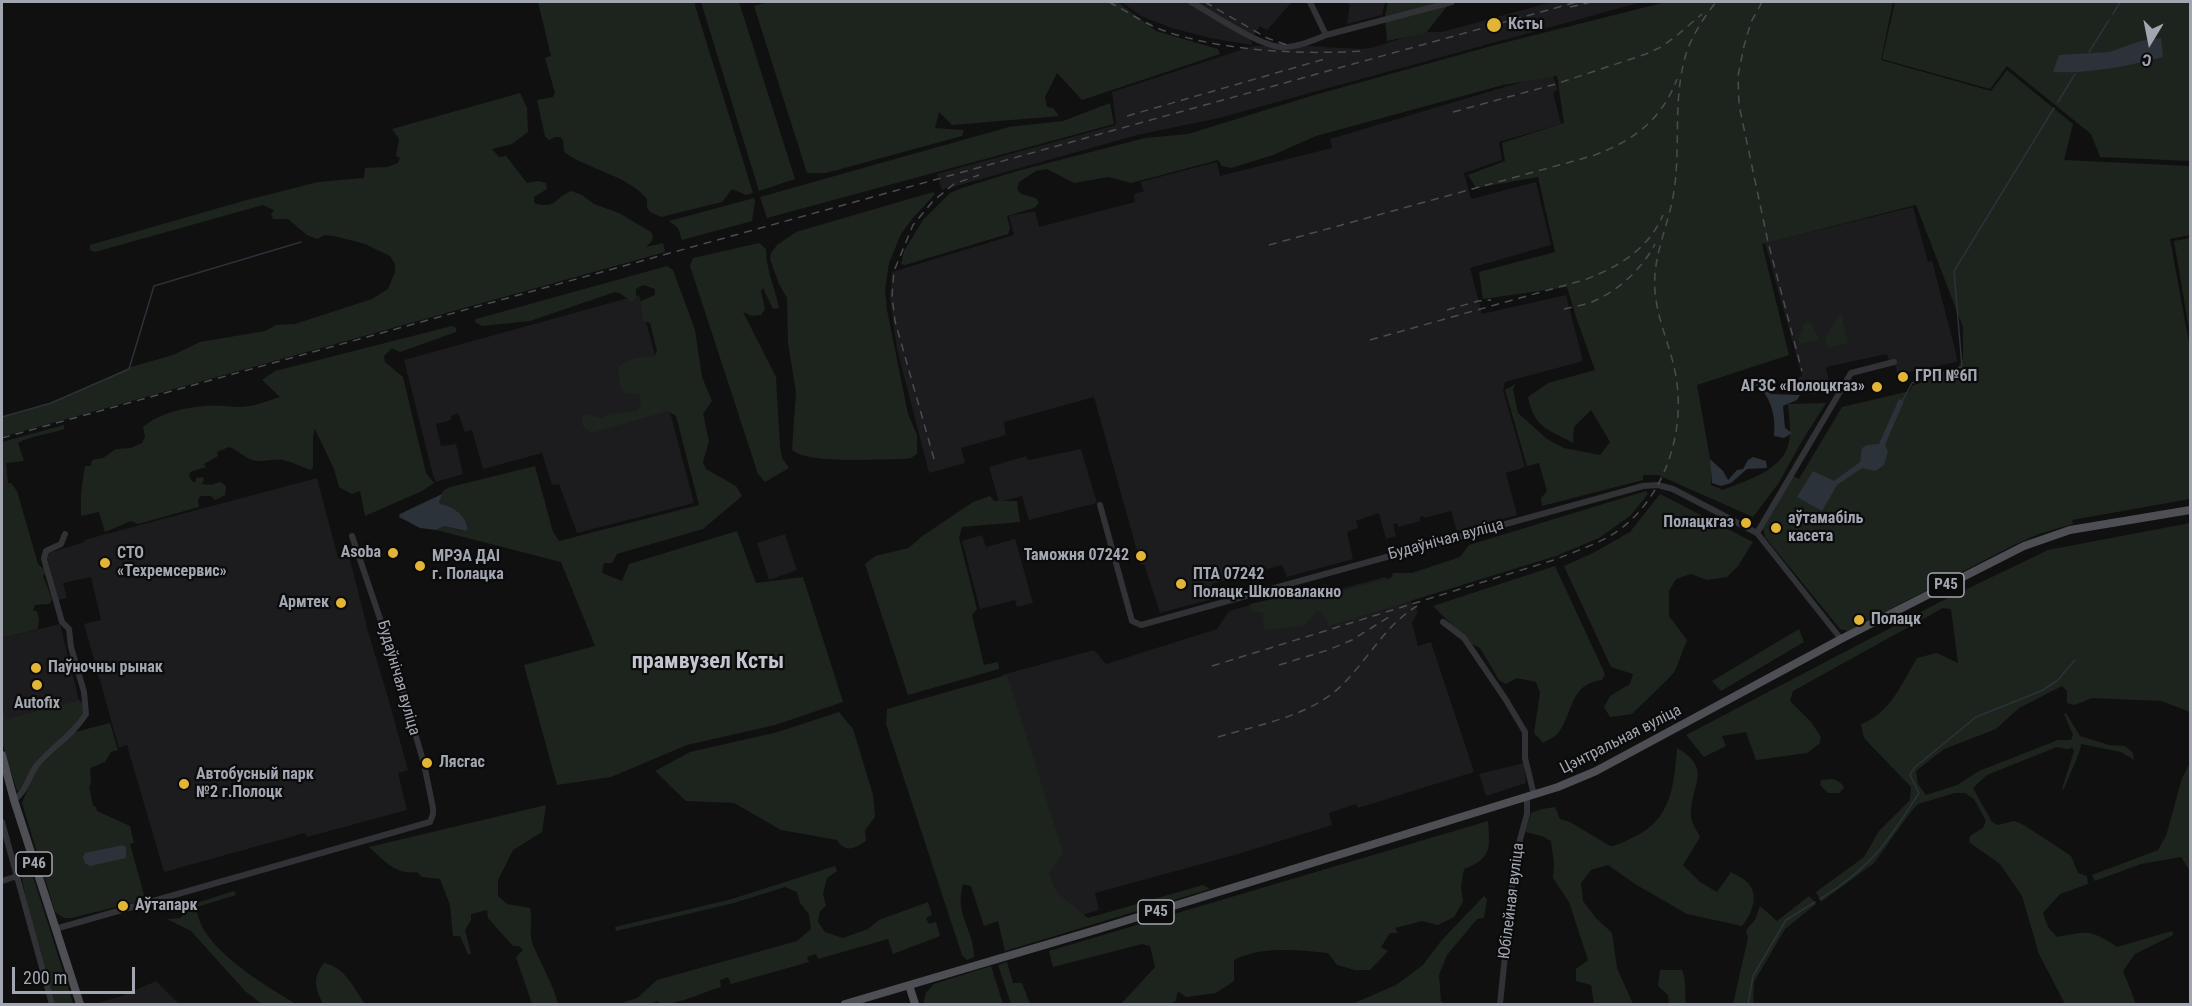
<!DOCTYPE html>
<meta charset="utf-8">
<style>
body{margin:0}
#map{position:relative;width:2192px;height:1006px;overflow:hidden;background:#101011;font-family:"Roboto Condensed",sans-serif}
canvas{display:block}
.frame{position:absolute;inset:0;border:3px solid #a2a6b1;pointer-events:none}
.north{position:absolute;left:2120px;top:12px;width:60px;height:60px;-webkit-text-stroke:4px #0b0b0c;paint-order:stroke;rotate:190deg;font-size:16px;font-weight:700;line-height:24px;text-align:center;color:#a2a6b1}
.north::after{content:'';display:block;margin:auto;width:21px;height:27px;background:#a2a6b1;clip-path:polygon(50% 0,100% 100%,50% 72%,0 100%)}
.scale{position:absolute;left:12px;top:967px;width:123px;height:27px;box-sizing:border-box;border:3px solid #a2a6b1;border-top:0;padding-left:8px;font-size:18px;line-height:21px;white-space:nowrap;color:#a2a6b1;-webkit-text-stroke:4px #0b0b0c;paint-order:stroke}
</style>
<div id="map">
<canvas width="2192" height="1006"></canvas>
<div class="frame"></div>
<div class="north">С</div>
<div class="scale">200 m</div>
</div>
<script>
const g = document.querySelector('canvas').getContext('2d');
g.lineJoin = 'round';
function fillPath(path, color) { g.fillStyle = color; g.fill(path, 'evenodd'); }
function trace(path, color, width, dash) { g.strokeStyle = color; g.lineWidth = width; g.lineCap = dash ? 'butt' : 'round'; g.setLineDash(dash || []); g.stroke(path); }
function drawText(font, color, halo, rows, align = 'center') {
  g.font = font + ' "Roboto Condensed",sans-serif'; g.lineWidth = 4.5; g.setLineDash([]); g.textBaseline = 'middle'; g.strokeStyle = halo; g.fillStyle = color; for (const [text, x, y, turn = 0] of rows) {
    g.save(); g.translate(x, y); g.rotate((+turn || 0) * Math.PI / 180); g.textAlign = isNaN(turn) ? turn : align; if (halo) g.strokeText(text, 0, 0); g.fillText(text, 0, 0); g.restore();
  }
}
const built = new Path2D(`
 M1121 2H1292L1267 30 1260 26 1251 40 1252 45 1210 38 1172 28 1141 16Z
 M1345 2H1385L1382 15 1347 24 1350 5Z
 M1552 2H1642L1219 118 1137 135 942 190 937 174 1116 125 1112 92 1253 46H1307L1360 49 1371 48 1422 32H1442Z
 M1552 73 1558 90 1553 92 1561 124 1499 142 1502 160 1464 173 1471 199 1536 182 1551 245 1470 268 1482 314 1566 295 1583 361 1505 382 1503 390 1525 467 1506 473 1517 515 1457 531 1451 511 1425 518 1424 516 1420 517V521L1399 527 1397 523 1393 524 1396 536 1386 539 1379 513 1356 521 1358 528 1347 532 1353 559 1287 577 1282 565 1212 584 1216 598 1160 613 1144 564 1141 565 1094 397 1004 422 1006 435 961 448 965 463 929 473 897 349 890 298 892 272 1014 235 1009 216 1035 211 1039 227 1135 202 1134 194 1144 191 1140 182 1217 162 1220 176 1332 148 1330 139Z
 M1913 207 1928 262 1932 261 1956 353 1957 362 1909 372 1910 378 1899 381 1894 360 1889 361 1887 354 1826 367 1831 391 1812 394 1801 389 1798 378 1802 376 1765 243Z
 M639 295 694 503 577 533 559 484 552 485 542 453 483 469 472 430 465 432 458 413 451 416V420L436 424 441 446 456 444 463 474 436 482 433 475 404 360Z
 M1081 449 1097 503 1029 520 1022 496 999 502 989 467 1026 456 1028 460Z
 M317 478 338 558 349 556 367 627 365 628H367L387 694 408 770 398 773 407 810 307 837 305 833 164 872 127 745 119 748 84 624 101 620 91 577 63 583 67 598 58 600 47 557 49 553 85 542 84 540Z
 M785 534 797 570 769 580 757 543Z
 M982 535 986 547 1015 539 1033 603 1017 607 1015 600 980 609 962 541Z
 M1385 577 1408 597 1418 612 1412 623 1418 646 1431 642 1474 772 1358 808 1356 804 1329 813 1332 825 1238 854 1095 893 1099 910 1038 928 1019 870 1058 851 1002 675 1094 650 1106 664 1217 629 1229 611 1327 584 1329 592Z
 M60 624 79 701 6 719 2 702V638Z
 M1524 763 1526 783 1486 796 1479 774Z
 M156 981 179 1004H94L122 996Z`);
const green = new Path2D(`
 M538 2H694L753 193 746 195 732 189 722 202 661 217 650 212 647 207V199C627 175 589 170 564 152L563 140 560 137H555L549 140 545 136 537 100 553 97 555 93 545 58 551 56Z
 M701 2H739L795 179 759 191Z
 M769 2H1118L1156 31 1218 49 1220 54 1082 100 1057 73 1045 97 1047 107 1053 108 1059 116 952 125 939 112 935 128 964 130 962 136 826 173H807L754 6Z
 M1388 2H1448V5L1426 33 1387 41 1385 16Z
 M1666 2H1893L1881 60 1991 91 2007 70 2073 124 2064 160 2190 166V235L2170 239 2190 348V499L2072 520 2073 524 2039 534 2012 546 1848 631 1840 629 1765 537 1763 528 1793 476 1799 479 1842 407 1910 391 1912 386 1958 367 1963 359V327L1916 205 1762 244 1789 355 1697 385 1711 464V485L1723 490C1744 481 1775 473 1786 451 1793 438 1789 419 1788 404L1826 403 1802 441 1778 484 1753 517 1658 475H1643V480L1542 506 1541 498 1547 491 1539 463 1527 466 1505 390 1516 384 1513 389 1518 413 1547 439 1564 448 1600 455 1610 442 1591 410 1574 427 1573 443C1548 429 1534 428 1528 397L1548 383 1595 370 1576 317 1567 287 1483 299 1479 272 1555 252 1538 177 1476 188 1468 175 1505 161 1502 143 1564 123 1557 76 1503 85 1316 136 1273 155 1231 168 1222 166 1218 160 1131 183 1109 177 1074 183 1047 169 1036 171 1019 182 1017 189 1021 194 1036 198 1039 203 1034 208 1007 216 1010 228 1008 234 905 265 901 264 904 251 923 220 950 193 962 188 1017 171 1145 138 1188 134 1311 96 1495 45Z
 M1895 2H2190V161L2100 157 2091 134 2007 66 1990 89 1882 59Z
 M520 93 527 108 528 132 512 144 492 149 499 157 506 156 527 183 539 181 546 183 547 189 534 197V203C556 210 554 198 571 191L582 195 594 204 619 213 651 232 653 236 652 241 646 247 663 243 665 252 2 437V417L51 403 131 367 173 355 200 342 265 331 276 325 295 324 372 299 388 289 395 272V264L390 256 365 244 334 236 325 235 317 239 307 235 288 219H273L271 214 274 210 263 205 95 252 90 250V245L243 201 318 182 364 178 365 168 387 167 398 163 400 158 396 156 399 139 392 129Z
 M1110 103 1114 124 767 218 760 197 1009 127 1063 121Z
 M933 192 935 194 912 219 901 234 889 263 885 290 887 310 908 414 917 435V454L911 458 902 459C879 459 807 464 792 450L796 392 788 343 787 298 779 284 770 259 771 253 777 245 796 232Z
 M754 198 755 202 752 221 682 240 678 228 669 221Z
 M2190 238V335L2174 241Z
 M759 243 766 249C766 270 775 288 779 308L773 309 763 288 761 291 765 309 761 315 752 316 743 312 776 377 780 447 782 458 789 468 765 482 758 474 690 266 693 258Z
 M667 266 673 270 695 330 702 377 712 401 703 414 709 441 703 462 706 469 736 486 742 496 703 529 617 554 612 563H604L602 573 622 581 629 564 737 531 756 583 803 577 843 702 775 725 687 745 611 777 557 785 524 665 595 646 561 562 436 530 444 526 462 531 468 529C466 515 453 506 440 504L438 501 443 491 450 487 535 466 553 532 559 541 699 505 676 416 668 411 591 433 582 425V417L585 414 602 418 608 414 638 411 641 402 639 394 624 393 620 386 618 367C629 358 639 357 654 357L657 351 650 323 643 321 641 301 655 295V289L643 285 636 289V299L632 302 621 294 615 292 530 321 482 326 475 322 476 319Z
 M1841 312 1848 343 1828 348 1825 338Z
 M1808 322 1812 325 1819 340 1800 344 1798 337 1803 332V324Z
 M452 326 456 328V332L400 352 392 348 384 356 385 362 403 377 426 473 434 483 422 491 365 516 360 491 352 494 339 487 334 469 315 429 313 435V467L311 470C302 467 292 462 283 460 271 458 261 464 250 459 242 456 238 450 229 447L217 452 218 456 204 464 206 467 190 472 189 476 193 482 196 481V478L203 477 204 480 202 484 211 485 220 482 226 486 225 495 215 500 211 496H201L198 499 199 507 138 524 131 521 105 532 99 512 81 516V492L85 466H91L92 460 103 458 116 449 131 448 142 443 145 437 143 427C162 410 200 404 224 406 229 406 234 407 239 407 253 407 267 401 280 397L262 380 275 371Z
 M64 425V429C51 434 29 436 18 443L24 461 6 463 8 483H11L17 491 38 564 44 569 45 573 43 576C47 585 49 591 52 600L49 604 35 605 33 611H37L39 619 38 629 2 638V442Z
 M1646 491 1648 494 1630 516 1599 538 1556 556 1329 626 1326 618 1318 610 1304 626 1264 630 1263 613 1251 611 1250 604 1324 587 1328 593H1334L1391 578 1393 573H1412L1460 557 1469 545Z
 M1660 494 1753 542 1738 566 1727 577 1707 580 1691 574 1676 579 1669 591V616L1687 640 1675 671 1668 679 1632 714 1610 717 1604 707 1610 696 1630 684 1633 674 1611 667 1564 566 1593 553 1630 532Z
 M990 496 994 501H1017L1020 522 962 527 959 538 977 609 972 615 984 665 998 662 999 669 908 695 865 564 875 556 909 548 921 537 973 502Z
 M2190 523V712L2161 701 2092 698 2075 705 2067 703V691L2062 686 2019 708 1996 729 1944 749 1916 771 1918 784 1926 795 1957 785 1979 771 2058 740H2071L2073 735 2064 714 2066 713 2080 736 2109 745 2125 746 2133 753 2134 760 2121 752 2081 744C2081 752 2068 778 2064 789H2062L2074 751 2072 748 2067 749 2057 747 1987 775 1973 788 1992 822 1998 825 2014 821 2024 825 2071 856 2078 873 2087 876 2088 884 2060 894 2043 913 2048 927 2057 937C2088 931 2090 929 2117 947L2172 931 2173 935 2135 954 2123 971 2136 1004H2065L2039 954 2022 896 2000 864 1969 842 1970 836 1983 828 1986 821 1974 799 1965 793H1955L1918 804 1910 813 1874 863 1821 902 1816 892 1864 857 1879 831 1910 800 1911 787 1864 738 1861 724C1890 714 1902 683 1917 658L1937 653 1958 663 1951 609 1943 608 1793 691 1790 701 1811 722 1821 737 1820 743 1807 753 1756 760 1746 732 1722 736 1726 746 1704 757 1686 735 1940 602 2048 550Z
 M1555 566 1605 674 1602 680C1570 684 1574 710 1559 732 1555 737 1548 740 1543 743L1534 733 1540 693 1536 682 1517 678 1506 684 1499 680 1480 648 1470 643 1433 606Z
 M1799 629 1804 642 1721 691 1712 681Z
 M1007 675 1063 852 1049 874 1057 893 1088 918 1203 885 1210 889 1005 951 998 921 984 926 971 886 963 884C954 916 974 928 974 957L967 960 962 955 886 724 887 709Z
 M80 700 85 709 82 718 42 757 21 790 17 791 2 742V702L6 719Z
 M839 712 853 729 873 795 875 817 865 830 866 841C854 849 845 853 837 840L781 830 734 803 686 801 655 771 690 752 778 732Z
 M110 723 118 750 111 752 105 762 90 768 91 784 89 786 93 806 96 807 97 811 130 826 134 843 130 844 144 895 148 894 145 900 71 918H64L55 912 22 803 36 770 75 732Z
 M1677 748C1713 769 1691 784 1691 815 1691 822 1697 831 1700 837L1683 865 1700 882 1717 892 1731 872C1736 875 1743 878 1747 882 1760 895 1752 914 1742 926L1687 914 1635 884 1608 865 1591 870 1581 883 1583 901 1596 918 1612 933 1617 968 1633 1004H1594L1591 985 1576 981V969L1588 960 1569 902 1553 878 1554 863 1551 841 1542 836 1525 832 1531 813 1542 809 1555 807 1560 819 1570 822 1610 846C1620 845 1627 840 1636 836 1672 818 1674 784 1677 748Z
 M2190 763V871L2181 857 2141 864 2095 881 2092 875 2158 850 2166 836 2182 778Z
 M1834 779 1842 784 1844 788 1839 793H1828L1820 785 1821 780Z
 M546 805 542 832 513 850 498 880V896L507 904 530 908C533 919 529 932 532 942 540 964 552 980 558 1004H532L516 957 523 950 519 946H513L488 918 487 910 471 914V920L465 930 471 954H468L460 936H453L450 905 440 879 422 877 417 872C395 875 385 861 369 847Z
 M1488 821C1490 849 1492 858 1464 869L1461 887 1463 902 1454 917 1438 925 1422 921 1395 928 1398 933H1390L1381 947 1388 951 1370 970H1355L1337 965 1328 953C1298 950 1261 946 1234 960V981L1216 993 1186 997 1179 992 1177 993 1176 1001 1170 1004H1121L1155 967 1150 946 1142 944 1053 967 1049 951Z
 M835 866 837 871 827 878 823 894 826 906 820 911 818 922 825 932 843 938 868 929 879 920 928 902 932 915 926 918 929 924 936 922 940 936 893 954 888 939 818 959 816 954 807 957 809 962 731 984 728 977 720 980 721 987C704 992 677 1005 660 1004L658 1001 649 1004H619L637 998 657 980 797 941 811 929 809 914 800 903 797 892 785 887 734 903 616 931 615 927 732 899Z
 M31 870 73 1003V1004H55L26 899 21 873Z
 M234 891 236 895 197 907C196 945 266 986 296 1004H262L245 991 191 931 167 919 181 918 187 906Z
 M1484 896 1487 899 1484 918 1477 919 1447 955 1439 975 1441 1001 1445 1004H1352L1396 985 1423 965 1441 941Z
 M1809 896 1816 904 1785 929 1754 982 1753 1004H1733L1748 938 1746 930 1755 920 1760 906 1777 921Z
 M1007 962 1013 983H1022L1030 1004H1011L998 965Z
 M324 963C345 967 353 987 365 1004H323C315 988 312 978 324 963Z
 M991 966 1003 1004H923L926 993 934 984Z
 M1660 970H1682C1687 982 1684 992 1686 1004H1669L1668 995 1658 986Z`);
const water = new Path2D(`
 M2161 38 2163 57C2127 66 2090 74 2053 72L2059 55 2109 52 2141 41Z
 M1757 384 1771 394 1800 395 1797 400 1783 406 1785 428 1792 433 1784 438 1774 436C1776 419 1772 397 1757 386L1745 391 1744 389Z
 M1899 399 1904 401 1885 445 1888 452 1884 465 1875 471 1862 468 1837 485 1822 511 1797 497 1813 471 1834 481 1860 462 1862 448 1867 445 1879 444Z
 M1753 457 1766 461 1767 468 1747 469 1731 483 1721 486 1712 483 1710 459 1723 471 1728 480 1737 470 1743 469 1748 460Z
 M442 494 439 502 440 504C453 506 466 515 468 529L465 531 444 526 436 530 420 528 399 517 400 514Z
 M123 845 126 847V858L90 866 85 863 83 857 85 853Z`);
const stream = new Path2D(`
 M2113 14 2120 2
 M2089 52 2109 20
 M2058 102 2075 74
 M1903 400 1912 383 1962 367 1954 271 2054 108
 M2 417 51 403 129 369 154 286 301 242
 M1820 899C1838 888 1857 874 1872 858 1889 841 1905 814 1919 793L1910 775 1914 768 1976 717 2041 691 2057 681 2075 660
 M1748 1004 1753 976 1786 920 1815 902`);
const minor = new Path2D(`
 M1191 2C1211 13 1260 47 1282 47 1298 47 1312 41 1326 35L1452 2
 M1310 2 1326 35
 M1100 505 1132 621 1141 625 1643 486 1658 485 1673 489 1757 533 1841 639
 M1757 533 1851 373 1894 362
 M1443 622 1464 638 1506 700 1525 732V758L1534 795
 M14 800C27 791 28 777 37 765 52 747 73 735 86 714L84 692 71 647 69 629 62 622 44 559 46 551 61 544 65 534
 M2 822 52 1004
 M2 881 17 876
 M55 929 430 822 433 814V808L424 764 394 660 352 536
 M1500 1004 1515 858 1527 814V798`);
const major = new Path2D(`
 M2 755 14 800 80 1004
 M909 985 915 1004
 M845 1004 1099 929 1558 787 1596 771 1841 639 2024 546 2070 530 2190 510`);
const rail = new Path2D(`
 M1109 2C1126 11 1144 23 1162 30 1220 51 1302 55 1363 51
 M1205 2 1267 38 1287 45
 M1762 2 1751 22 1744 46 1738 76 1739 105 1768 242 1802 371
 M1570 7 1591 2
 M1453 112 1556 84 1646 54 1661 47 1675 37 1702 14
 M1127 116 1328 58
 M1269 245 1592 156C1633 141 1661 121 1677 79
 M1564 309C1573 307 1584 305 1592 302 1618 291 1642 269 1655 244
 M1447 310 1478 301 1491 300
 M1370 340 1584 280C1618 267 1648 250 1663 215
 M2 438 1577 2
 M934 459 895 321 892 296 894 271 913 225 933 201 954 184 979 175
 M1279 665 1328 650 1352 640 1392 615
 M1212 666 1557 559C1578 550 1601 543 1619 530 1663 498 1684 436 1677 384 1674 355 1660 328 1656 300 1650 261 1666 234 1673 197 1682 149 1671 96 1688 48 1695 31 1705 16 1716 2
 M1218 737C1258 725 1310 716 1341 686 1368 660 1384 626 1417 606`);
const markers = [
 [1494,25,8,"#e3b537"],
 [1903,377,6,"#e3b537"],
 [1877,387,6,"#e3b537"],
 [1746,523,6,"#e3b537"],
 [1776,528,6,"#e3b537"],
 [393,553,6,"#e3b537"],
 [1141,556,6,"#e3b537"],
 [105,563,6,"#e3b537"],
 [420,566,6,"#e3b537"],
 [1181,584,6,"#e3b537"],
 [341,603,6,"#e3b537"],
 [1859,620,6,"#e3b537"],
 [36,668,6,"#e3b537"],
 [37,685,6,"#e3b537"],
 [427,763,6,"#e3b537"],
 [184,784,6,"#e3b537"],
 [123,906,6,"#e3b537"]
];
const shields = [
 [1946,585,36],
 [34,864,36],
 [1156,912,36]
];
const shieldNames = [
 ["Р45",1946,585],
 ["Р46",34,864],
 ["Р45",1156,912]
];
const poiNames = [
 ["Ксты",1508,25],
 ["ГРП №6П",1915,377],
 ["АГЗС «Полоцкгаз»",1865,387,"right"],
 ["аўтамабіль",1788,519],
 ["касета",1788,537],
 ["Полацкгаз",1734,523,"right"],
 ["Asoba",381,553,"right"],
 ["СТО",117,554],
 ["«Техремсервис»",117,572],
 ["Таможня 07242",1129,556,"right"],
 ["МРЭА ДАІ",432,557],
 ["г. Полацка",432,575],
 ["ПТА 07242",1193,575],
 ["Полацк-Шкловалакно",1193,593],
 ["Армтек",329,603,"right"],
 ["Полацк",1871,620],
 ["Паўночны рынак",48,668],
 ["Autofix",37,704,"center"],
 ["Лясгас",439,763],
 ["Автобусный парк",196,775],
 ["№2 г.Полоцк",196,793],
 ["Аўтапарк",135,906]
];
const streetNames = [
 ["Будаўнічая вуліца",1446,540,-15],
 ["Будаўнічая вуліца",398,678,74],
 ["Цэнтральная вуліца",1621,740,-27],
 ["Юбілейная вуліца",1512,901,-83]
];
const districtNames = [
 ["прамвузел Ксты",708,662]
];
fillPath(built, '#1c1c1e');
fillPath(green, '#1d241e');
fillPath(water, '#2b3239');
trace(stream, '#2b3239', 1.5);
trace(minor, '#313236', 6);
trace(major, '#4e4f55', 8);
trace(rail, '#4b4c51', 1.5, [8, 6]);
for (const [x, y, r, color] of markers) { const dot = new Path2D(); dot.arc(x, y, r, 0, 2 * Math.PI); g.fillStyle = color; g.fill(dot); trace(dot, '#0b0b0c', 2); }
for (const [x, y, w] of shields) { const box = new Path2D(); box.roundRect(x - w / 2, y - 12, w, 24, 4.5); g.fillStyle = '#0b0b0c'; g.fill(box); trace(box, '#a2a6b1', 1.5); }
drawText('bold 15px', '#a2a6b1', null, shieldNames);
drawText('bold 16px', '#a2a6b1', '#0b0b0c', poiNames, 'left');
drawText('16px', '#a2a6b1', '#0b0b0c', streetNames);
drawText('bold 22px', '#c3c5ce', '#0b0b0c', districtNames);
</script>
